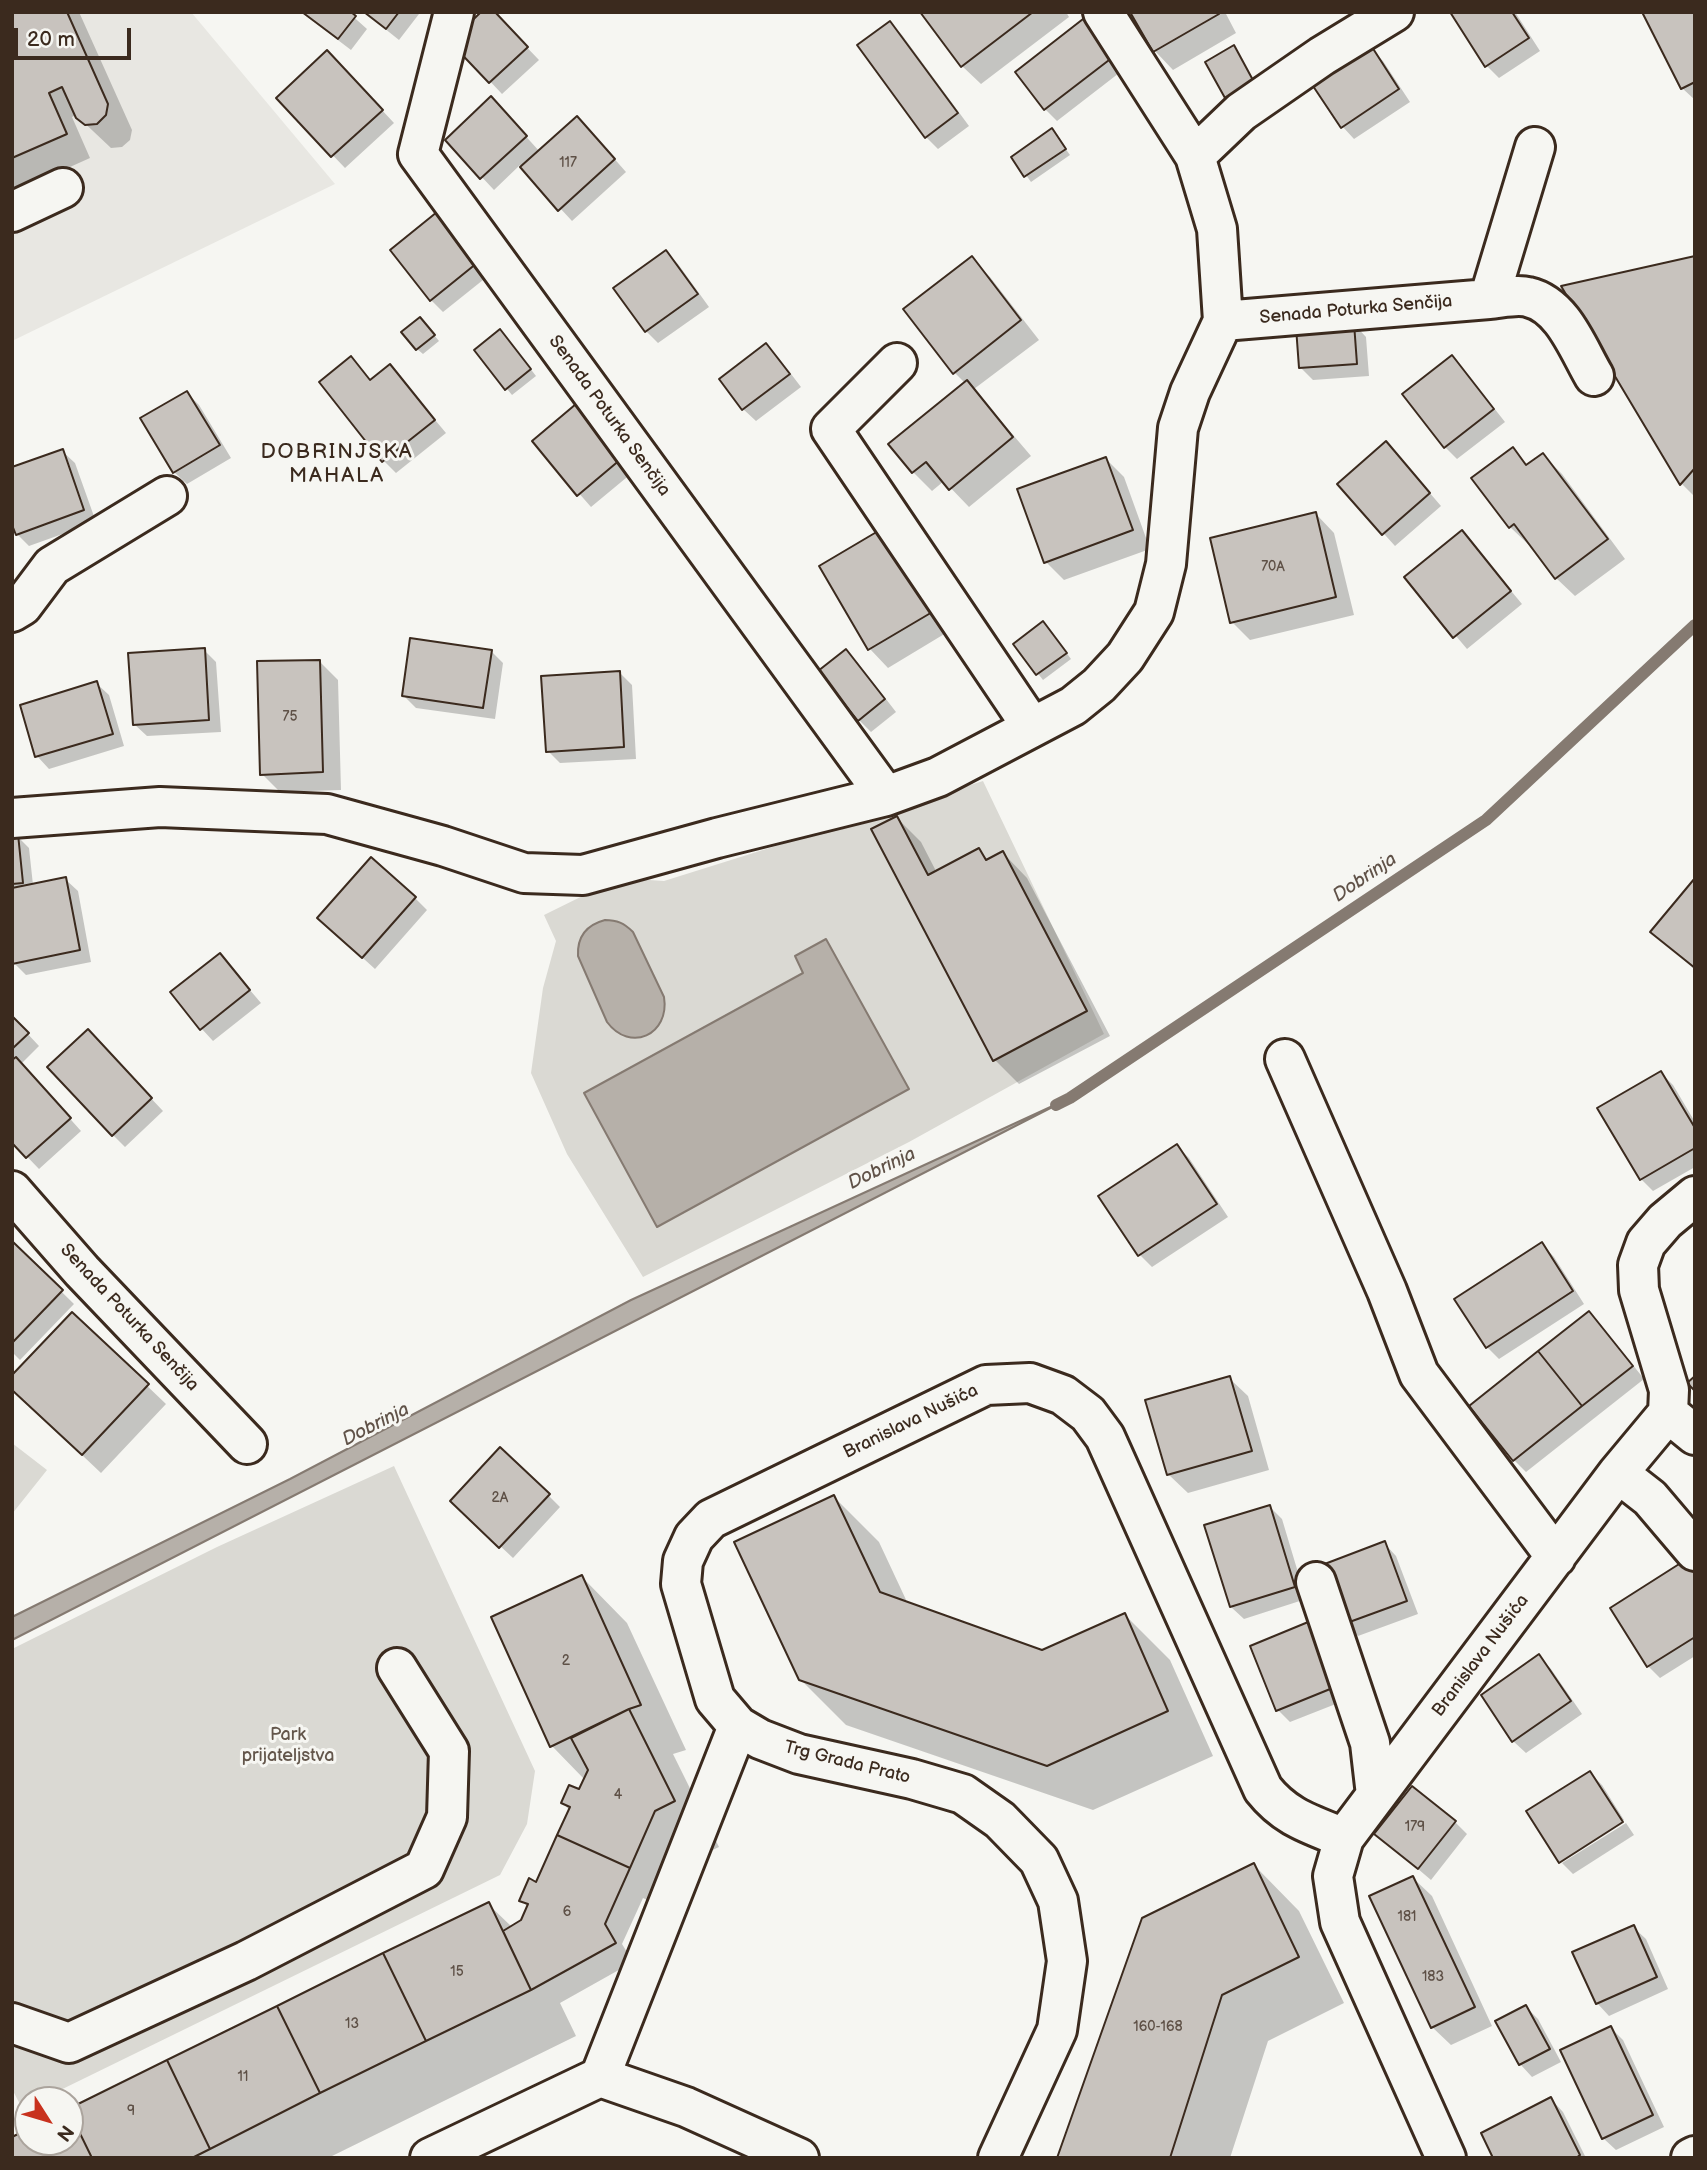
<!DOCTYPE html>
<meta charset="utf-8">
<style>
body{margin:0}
#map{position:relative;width:1707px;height:2170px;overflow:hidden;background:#f6f6f2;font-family:"Balsamiq Sans",sans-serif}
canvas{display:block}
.frame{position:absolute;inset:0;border:14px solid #3b2a1e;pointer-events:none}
.north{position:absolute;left:14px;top:2086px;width:70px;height:70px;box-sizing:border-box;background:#f6f6f2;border:2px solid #aba49d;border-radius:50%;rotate:127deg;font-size:19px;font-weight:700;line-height:28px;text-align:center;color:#3b2a1e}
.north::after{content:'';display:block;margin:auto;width:24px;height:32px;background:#c8321e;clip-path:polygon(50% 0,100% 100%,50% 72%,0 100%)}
.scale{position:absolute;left:14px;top:28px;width:117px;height:32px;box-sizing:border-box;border:4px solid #3b2a1e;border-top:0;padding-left:9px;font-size:21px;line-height:24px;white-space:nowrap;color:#3b2a1e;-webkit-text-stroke:5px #f6f6f2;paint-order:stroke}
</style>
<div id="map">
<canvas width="1707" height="2170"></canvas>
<div class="frame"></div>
<div class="north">N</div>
<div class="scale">20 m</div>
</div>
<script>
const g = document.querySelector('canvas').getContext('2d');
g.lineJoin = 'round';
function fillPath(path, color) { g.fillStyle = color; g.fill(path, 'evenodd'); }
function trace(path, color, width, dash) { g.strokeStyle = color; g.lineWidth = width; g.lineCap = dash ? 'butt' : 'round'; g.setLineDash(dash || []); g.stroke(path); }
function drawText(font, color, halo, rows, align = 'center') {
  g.font = font + ' "Balsamiq Sans",sans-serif'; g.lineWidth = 6; g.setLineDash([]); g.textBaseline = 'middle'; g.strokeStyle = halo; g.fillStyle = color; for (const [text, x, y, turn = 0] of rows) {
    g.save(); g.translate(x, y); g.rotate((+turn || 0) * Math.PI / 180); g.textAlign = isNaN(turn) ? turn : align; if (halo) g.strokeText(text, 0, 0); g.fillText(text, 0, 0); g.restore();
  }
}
const built = new Path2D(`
 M12 12H191L335 184 12 341Z`);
const green = new Path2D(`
 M983 781 1104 1034 909 1142 643 1277 567 1154 531 1073 543 988 556 941 544 915 619 878 664 881Z
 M12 1443 47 1470 12 1514Z
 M394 1466 535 1771 527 1824 500 1875 40 2100H28V2106L22 2108 12 2089V1649L217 1547Z`);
const water = new Path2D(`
 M605 920C617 920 624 923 633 932L664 997C670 1035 630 1053 607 1022L578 956C577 937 586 925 605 920Z
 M826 939 909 1089 657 1227 584 1093 803 973 795 956Z
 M1070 1098 12 1640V1617L290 1479 631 1300Z`);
const shadow = new Path2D(`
 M12 12H79L132 130 130 140 122 147 111 148 76 115 72 117 90 158 12 193Z
 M301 12H348L367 29 351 50Z
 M364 12H417L419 14 399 40Z
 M493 12 539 60 502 94 453 42Z
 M922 12H1066L1069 17 981 84 962 66Z
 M1132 12H1225L1236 33 1173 70 1155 51Z
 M1452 12H1515L1540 51 1499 78 1487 66Z
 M1695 12V100L1682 88Z
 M1083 21 1095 33 1123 70 1057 121 1045 109Z
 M890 23 902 35 969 126 938 149 926 137Z
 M1371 49 1383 61 1410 102 1354 139 1342 126Z
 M340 65 394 123 345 168 278 98Z
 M503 111 540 152 589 130 626 172 572 221 520 165 494 190 447 140Z
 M1052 130 1070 155 1031 182 1013 157Z
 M437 215 488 276 443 312 431 300Z
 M666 252 678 264 709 307 658 343 646 331Z
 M1695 257V497L1682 484 1564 287Z
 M972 259 990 277 1039 340 974 389 1031 456 969 507 944 481 932 491 913 472 891 445 965 383 954 372Z
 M425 324 439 341 423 354 417 349Z
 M1354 324 1366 337 1369 376 1313 380 1301 368Z
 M506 337 536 376 512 395 476 351Z
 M766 345 778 357 801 387 756 421 743 409 721 379Z
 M1452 358 1464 370 1505 422 1457 459 1445 447Z
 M390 366 446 433 396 473 384 461 321 383 363 371 371 381Z
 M187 393 199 405 231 458 187 484 174 472 143 419Z
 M576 407 632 473 591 507 534 442Z
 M1512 450 1529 466 1543 455 1562 474 1625 559 1575 596 1556 578 1531 544 1529 545 1510 527Z
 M62 451 75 463 96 522 29 546 17 534Z
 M1398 456 1441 506 1395 546 1339 484Z
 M1106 459 1124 477 1150 549 1064 580 1046 562Z
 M1316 514 1334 533 1354 615 1250 640 1232 622Z
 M884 529 951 630 888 668 870 649 821 566Z
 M1462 532 1522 604 1467 649 1406 577Z
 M1049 629 1071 659 1043 680 1015 644Z
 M204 650 216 662 221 732 147 736 134 724Z
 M491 651 503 663 495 719 416 708 404 696Z
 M846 651 858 663 896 712 871 732 859 720Z
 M319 661 338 680 341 790 280 792 262 774Z
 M619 672 632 685 636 759 560 763 548 751Z
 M96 683 109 695 124 746 49 769 37 756 22 706Z
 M897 818 921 842 937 873 979 850 989 861 1003 853 1027 878 1110 1036 1019 1084 995 1060Z
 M12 836H17L29 848 33 885 65 879 78 891 91 962 26 975 14 963 12 954Z
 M1695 880V970L1653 932Z
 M415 898 427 910 375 969 332 930Z
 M220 955 261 1003 213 1041 201 1028Z
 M12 1017 39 1046 21 1064 81 1131 39 1169 12 1141Z
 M100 1044 163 1111 125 1147 113 1135Z
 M1661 1073 1673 1085 1695 1122V1167L1653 1191 1641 1179Z
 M1177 1146 1189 1158 1228 1217 1152 1267 1140 1255 1101 1196Z
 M12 1243 74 1304 20 1360 12 1352Z
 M1542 1244 1554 1257 1584 1304 1499 1359 1487 1347Z
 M1589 1313 1601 1325 1644 1379 1526 1472 1514 1460Z
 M72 1314 166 1404 101 1473 26 1402Z
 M1229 1378 1248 1396 1269 1470 1188 1493 1169 1475 1148 1401Z
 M548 1495 560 1507 513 1558 465 1513Z
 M834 1497 879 1542 908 1604 1042 1652 1125 1615 1170 1660 1213 1756 1093 1810 846 1725 800 1679Z
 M1270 1507 1282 1519 1306 1599 1244 1619 1231 1607Z
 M1384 1543 1396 1556 1418 1614 1358 1636 1346 1624Z
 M1695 1569V1656L1660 1678 1648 1666 1612 1608Z
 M582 1577 627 1623 686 1750 673 1754 719 1847 700 1856 675 1913 643 1898 622 1944 633 1962 560 2003 576 2036 328 2158H12L28 2132V2142H70V2111L488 1904 512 1927 522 1921 528 1907 521 1900 537 1884 570 1811 563 1803 580 1791 585 1780 552 1746Z
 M1252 1647 1351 1698 1290 1722 1278 1710Z
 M1539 1656 1551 1669 1582 1714 1526 1753 1513 1741Z
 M1590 1773 1602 1785 1624 1820 1561 1860V1862L1529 1812Z
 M1455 1822 1467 1834 1431 1880 1377 1834Z
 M1626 1823 1634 1835 1573 1874 1562 1863Z
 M1254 1865 1299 1911 1344 2003 1268 2041 1230 2158H1059Z
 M1413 1878 1432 1896 1492 2026 1451 2045 1432 2027Z
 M1633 1927 1646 1939 1668 1989 1609 2016 1597 2003Z
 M1526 2007 1538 2019 1561 2062 1532 2077 1520 2064Z
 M1611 2028 1623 2040 1664 2127 1616 2150 1603 2138Z
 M1551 2099 1563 2112 1586 2158H1495Z`);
const stream = new Path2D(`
 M1056 1105 1070 1098 1486 820 1695 625`);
const building = new Path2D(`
 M12 12H67L108 104 106 115 97 124 85 125 76 118 62 87 49 93 67 134 12 158Z
 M302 12H351L356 16 338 39Z
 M364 12H399L386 29Z
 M481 12H495L528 47 489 83 450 42Z
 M920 12H1033L961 67Z
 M1130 12H1219V14L1153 52Z
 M1450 12H1512L1529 38 1485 67Z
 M1642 12H1695V82L1681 89Z
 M1083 19 1113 57 1044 110 1015 72Z
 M890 21 958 113 925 138 857 45Z
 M1234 45 1254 82 1225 98 1205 62Z
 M1372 47 1399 89 1341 128 1313 86Z
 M327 50 383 110 331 157 276 98Z
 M491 96 527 136 480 179 445 140Z
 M577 116 615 159 558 211 520 167Z
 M1052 128 1066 149 1024 177 1011 157Z
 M437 212 477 263 430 301 390 250Z
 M666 250 698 294 645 332 613 288Z
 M972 256 1021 320 953 374 903 309Z
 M1695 256V468L1680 485 1561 286Z
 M420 317 435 335 416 350 401 332Z
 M1354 323 1357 364 1299 368 1296 327Z
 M500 329 531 369 505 390 474 350Z
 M766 343 790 374 742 410 719 379Z
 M1452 355 1494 409 1444 448 1402 394Z
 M351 356 370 380 390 364 435 420 382 462 319 382Z
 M967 380 1013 437 949 490 926 462 912 473 888 444Z
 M187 391 220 445 173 473 140 418Z
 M576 404 621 459 577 496 532 441Z
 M1386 441 1430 493 1382 535 1337 484Z
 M1513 447 1526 465 1543 453 1608 539 1555 579 1514 524 1509 528 1471 478Z
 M63 449 84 510 16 535 12 525V467Z
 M1106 457 1133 530 1044 563 1017 489Z
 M1316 512 1336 597 1230 623 1210 538Z
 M885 527 934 611 868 650 819 566Z
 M1462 530 1511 591 1453 638 1404 577Z
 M1043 621 1067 653 1036 675 1013 644Z
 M410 638 492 650 483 708 402 696Z
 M205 648 209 720 133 725 128 653Z
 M846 649 885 699 858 721 818 671Z
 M320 660 323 772 260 775 257 661Z
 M620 671 624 747 546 752 541 676Z
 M97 681 113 734 35 757 20 705Z
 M897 816 928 875 979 848 986 860 1003 851 1087 1011 993 1061 871 829Z
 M18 834 23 883 12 884V835Z
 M371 857 416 897 362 958 317 918Z
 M66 877 80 950 12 964V888Z
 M1695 878V968L1650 932Z
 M220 953 250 990 200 1030 170 992Z
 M12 1016 29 1033 12 1049Z
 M88 1029 152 1098 112 1136 47 1067Z
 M16 1057 71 1118 26 1158 12 1143V1060Z
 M1661 1071 1695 1128V1148L1640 1180 1597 1108Z
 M1177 1144 1217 1204 1138 1256 1098 1196Z
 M12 1241 63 1290 12 1343Z
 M1542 1242 1573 1291 1486 1348 1454 1299Z
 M1589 1311 1633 1366 1582 1406 1538 1351Z
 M72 1312 149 1384 82 1455 12 1390V1375Z
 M1538 1351 1582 1406 1513 1461 1469 1406Z
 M1230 1376 1252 1451 1167 1475 1145 1400Z
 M1695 1376V1391L1687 1383Z
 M500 1447 550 1494 499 1548 450 1501Z
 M834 1495 880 1592 1042 1650 1125 1613 1168 1711 1047 1766 799 1680 734 1542Z
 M1270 1505 1295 1587 1230 1607 1204 1525Z
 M1385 1541 1407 1601 1344 1624 1322 1565Z
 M1687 1559 1695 1571V1637L1647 1667 1610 1608Z
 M582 1575 641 1705 629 1709 550 1747 491 1617Z
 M1313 1620 1340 1685 1276 1711 1250 1646Z
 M1539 1654 1571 1701 1512 1742 1481 1695Z
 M629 1709 675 1801 655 1811 630 1868 557 1835 570 1807 561 1803 569 1785 579 1789 588 1770 571 1738Z
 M1590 1771 1623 1822 1559 1863 1526 1811Z
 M1412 1786 1456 1821 1418 1869 1374 1834Z
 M557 1835 630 1868 605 1924 616 1943 531 1990 503 1931 521 1920 528 1904 519 1901 529 1878 536 1882Z
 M1254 1863 1299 1957 1222 1995 1170 2158H1057L1142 1918Z
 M1413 1876 1475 2007 1431 2028 1369 1896Z
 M489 1902 531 1990 426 2041 383 1953Z
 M1634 1925 1657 1977 1596 2004 1572 1952Z
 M383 1953 426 2041 320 2093 277 2006Z
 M1526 2005 1550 2049 1519 2065 1495 2021Z
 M277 2006 320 2093 210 2149 167 2060Z
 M1611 2026 1653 2115 1602 2139 1560 2050Z
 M167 2060 210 2149 192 2158H92L70 2113V2108Z
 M1551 2097 1580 2155 1576 2158H1493L1481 2133Z
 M70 2113 92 2158H12V2137L28 2129V2142H70Z`);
const minor = new Path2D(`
 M454 12 418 154 886 796
 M1195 156 1241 112 1322 56 1394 12
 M12 212 63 188
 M1489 299C1501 298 1517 294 1528 297 1563 305 1578 349 1594 376
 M1223 321 1489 299 1535 147
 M897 363 831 429 1032 727
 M12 612 22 606 52 566 167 496
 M12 818 160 807 327 814 443 846 524 873 583 875 717 838 886 796 938 777 1073 706 1099 685 1125 657 1154 612 1166 564 1178 428 1190 392 1223 321 1217 229 1195 156 1103 12
 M1285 1059 1387 1291 1419 1374 1556 1557
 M12 1191 82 1271 247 1444
 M1668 1413 1695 1435
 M1618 1473 1650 1498 1695 1551
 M1316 1582 1370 1743 1376 1795
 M12 2023 69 2043 246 1961 424 1869 447 1817 449 1751 397 1668
 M600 2077 738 1726
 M600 2077 686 2107 799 2158
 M430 2158 600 2077
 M998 2158 1057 2030 1067 1961 1058 1901 1039 1860 1000 1820 963 1794 912 1779 799 1754 760 1739 738 1726 715 1699 681 1584 683 1561 694 1537 711 1519 986 1385 1030 1383 1063 1395 1088 1414 1105 1437 1263 1789C1286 1818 1310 1824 1344 1838
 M1446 2158 1340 1922 1333 1876 1344 1838 1618 1473 1668 1413 1669 1390 1639 1290 1638 1265 1646 1243 1665 1221 1695 1196
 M1691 2158 1695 2156`);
const numberNames = [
 ["117",568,163],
 ["70A",1273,567],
 ["75",290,717],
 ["2A",500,1498],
 ["2",566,1661],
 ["4",618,1795],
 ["179",1415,1827],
 ["6",567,1912],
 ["181",1407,1917],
 ["15",457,1972],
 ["183",1433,1977],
 ["13",352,2024],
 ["160-168",1158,2027],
 ["11",243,2077],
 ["9",131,2111]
];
const streetNames = [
 ["Senada Poturka Senčija",1356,310,-5],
 ["Senada Poturka Senčija",609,416,54],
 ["Senada Poturka Senčija",129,1318,47],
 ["Branislava Nušića",911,1422,-26],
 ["Branislava Nušića",1481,1656,-53],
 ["Trg Grada Prato",847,1763,14]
];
const parkNames = [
 ["Park",288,1735],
 ["prijateljstva",288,1756]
];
const waterNames = [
 ["Dobrinja",1365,878,-34],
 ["Dobrinja",882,1169,-26],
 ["Dobrinja",376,1425,-27]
];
const quarterNames = [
 ["DOBRINJSKA",337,453],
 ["MAHALA",337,477]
];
fillPath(built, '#e8e7e2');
fillPath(green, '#dad9d3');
fillPath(water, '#b6b0a9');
trace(water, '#857a71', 2);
fillPath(shadow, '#0003');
trace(stream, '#857a71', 12);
fillPath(building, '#c8c3be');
trace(building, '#3b2a1e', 2);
trace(minor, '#3b2a1e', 44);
trace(minor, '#f6f6f2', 38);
drawText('14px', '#5e5046', null, numberNames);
drawText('18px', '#3b2a1e', '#f6f6f2', streetNames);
drawText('18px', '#63564b', '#f6f6f2', parkNames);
drawText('italic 19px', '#605248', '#f6f6f2', waterNames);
g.letterSpacing = '2px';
drawText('21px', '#3b2a1e', '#f6f6f2', quarterNames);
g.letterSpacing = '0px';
</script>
